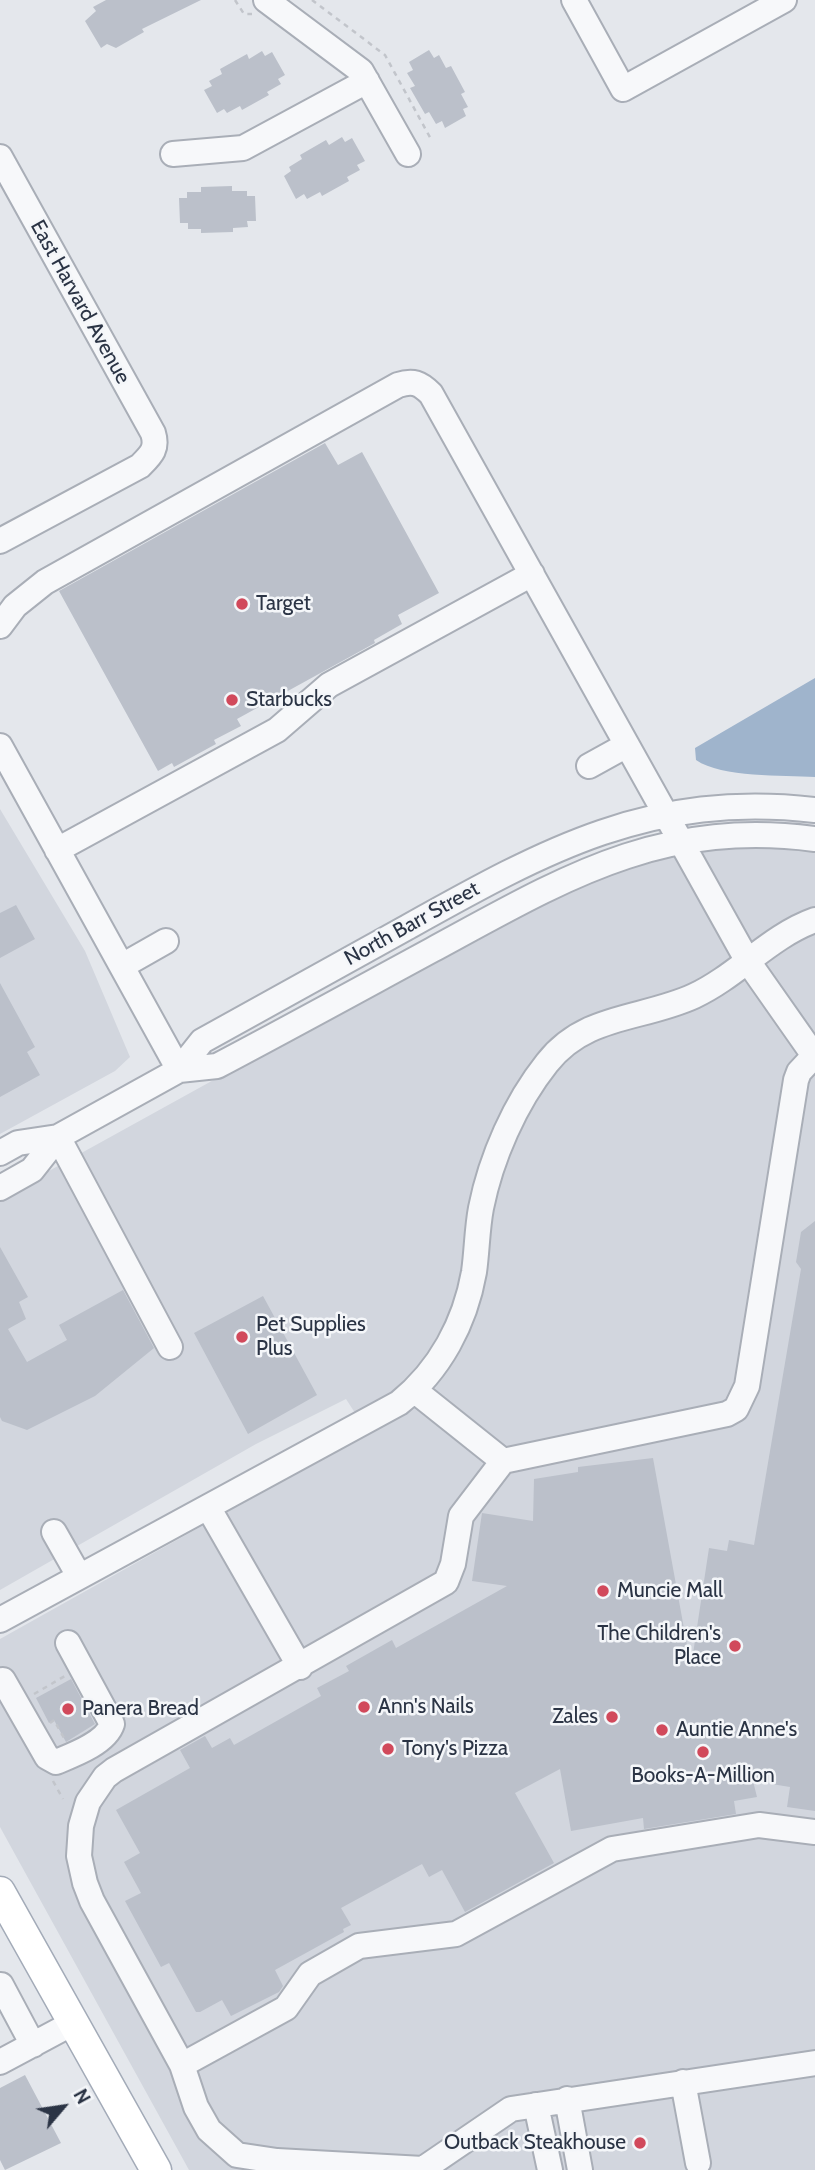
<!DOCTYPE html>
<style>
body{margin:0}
#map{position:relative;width:815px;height:2170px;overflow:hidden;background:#e4e7ec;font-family:Cabin,sans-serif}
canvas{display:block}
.north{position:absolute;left:28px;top:2072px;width:70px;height:70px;-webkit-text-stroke:5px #f4f6f9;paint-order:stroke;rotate:61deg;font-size:19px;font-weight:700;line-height:28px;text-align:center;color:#2b3445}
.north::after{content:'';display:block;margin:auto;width:24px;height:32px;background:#2b3445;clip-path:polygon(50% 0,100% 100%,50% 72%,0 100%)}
</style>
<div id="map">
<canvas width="815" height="2170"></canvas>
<div class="north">N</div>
</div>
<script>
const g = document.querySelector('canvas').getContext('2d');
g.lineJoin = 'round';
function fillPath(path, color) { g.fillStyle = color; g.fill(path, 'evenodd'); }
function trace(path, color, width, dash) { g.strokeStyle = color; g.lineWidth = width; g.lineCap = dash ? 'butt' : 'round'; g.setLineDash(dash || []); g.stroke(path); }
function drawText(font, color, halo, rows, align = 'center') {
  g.font = font + ' Cabin,sans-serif'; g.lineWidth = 5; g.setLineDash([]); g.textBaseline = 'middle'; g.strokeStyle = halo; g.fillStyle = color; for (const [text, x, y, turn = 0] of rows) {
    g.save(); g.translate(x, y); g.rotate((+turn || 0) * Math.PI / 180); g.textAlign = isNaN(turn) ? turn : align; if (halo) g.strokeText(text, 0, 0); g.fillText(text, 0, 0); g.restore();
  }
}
const built = new Path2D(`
 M0 809 85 951 130 1057 115 1071 0 1134Z
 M717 845 815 850V2170H189L0 1827V1639L368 1433 346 1399 256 1444 0 1590V1198L579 878Z`);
const water = new Path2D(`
 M815 678V777C783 775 722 778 696 760L695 748Z`);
const building = new Path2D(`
 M106 0H201L142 29 144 32 116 48 107 44 101 48 85 21 96 11 93 7Z
 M429 50 434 58 439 55 446 68 451 66 465 92 461 94 468 107 463 109 466 116 445 128 442 121 436 124 429 112 425 114 410 88 415 86 407 73 413 70 409 62Z
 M262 51 265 56 272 52 285 75 278 79 281 84 267 92 269 95 242 110 240 106 227 113 224 109 217 113 204 90 212 86 209 81 222 74 220 69 247 54 249 59Z
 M342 137 345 142 352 138 365 161 357 165 360 170 347 177 349 181 322 196 320 192 307 199 304 194 296 199 284 176 291 171 289 167 302 159 300 155 326 140 329 145Z
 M232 186V191H247V196H255L256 221H247L248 227 233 228V232L201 233V229H188V223H180L179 198H187V192H201V187Z
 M325 443 338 465 362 452 439 593 398 615 402 624 374 640 375 643 237 719 241 726 214 740 216 744 174 767 172 763 158 771 59 591Z
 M16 905 35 939 0 958V913Z
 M0 983 35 1047 27 1052 40 1075 0 1097Z
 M815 1221V1811L787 1807 790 1787 753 1781 757 1797 734 1801 736 1814 644 1829 643 1818 571 1831 560 1769 515 1793 554 1863 465 1912 442 1870 429 1877 422 1864 341 1908 351 1925 343 1929 344 1932 275 1970 283 1986 279 1992 231 2016 222 2000 200 2012H196L169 1963 161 1967 125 1901 141 1893 124 1862 140 1853 116 1810 190 1768 180 1750 205 1736 212 1748 230 1738 234 1745 321 1696 317 1688 349 1671 346 1666 392 1640 396 1648 507 1586 472 1581 482 1513 533 1521 534 1479 578 1472V1467L653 1458 691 1667 709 1548 727 1551 729 1540 754 1545 801 1269 796 1262 801 1232Z
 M0 1247 28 1297 19 1302 26 1319 8 1329 27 1362 67 1340 59 1325 123 1290 154 1348 95 1396 27 1430 2 1421 0 1417Z
 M263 1296 317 1395 248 1434 194 1333Z
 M71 1679 95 1724 66 1742 54 1720 49 1723 36 1698Z
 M25 2075 61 2143 5 2170 0 2160V2088Z`);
const path = new Path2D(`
 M235 0 244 14H252
 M312 0 385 55 432 141
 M34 1694 65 1676
 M50 1723 54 1720 64 1738
 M53 1781 63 1799`);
const minor = new Path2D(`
 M266 0 361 71 408 154
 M574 0 623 89 784 0
 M173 154 243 148 367 81
 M0 157 153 433C158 449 151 455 140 466L0 541
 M0 626 15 606 45 582 398 385C413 380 420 383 431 394L747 960 815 1057
 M0 746 179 1070
 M589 766 627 745
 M57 850 277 730 329 685 532 574
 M122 966 166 941
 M813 1057 799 1072 796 1080 747 1386 736 1409 727 1414 503 1461 461 1516 453 1564 446 1582 114 1770 105 1777 88 1802 81 1826 79 1856 85 1883 92 1901 182 2065 196 2107 209 2130 237 2155 277 2161 423 2169 511 2109 815 2063
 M179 1070 202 1041C270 1003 338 965 406 928 544 851 650 791 815 810
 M58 1137 170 1347
 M0 1153 18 1143 58 1137 179 1070 217 1066C289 1028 360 989 432 950 563 879 659 819 815 839
 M0 1188 32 1170 58 1137
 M414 1390 503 1461
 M208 1507 300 1667
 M54 1532 79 1576
 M0 1620 399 1403C440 1370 465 1323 474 1272 477 1251 477 1229 481 1208 491 1158 515 1103 547 1063 585 1014 642 1020 694 996 737 976 770 936 815 920
 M3 1680 47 1757 56 1762C73 1755 106 1743 112 1724L68 1643
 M1 1985 33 2045
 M0 2062 73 2023
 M182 2065 286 2008 310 1974 359 1946 456 1934 612 1849 759 1825 815 1832
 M683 2082 698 2163
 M567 2099 580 2170
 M536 2105 550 2170`);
const major = new Path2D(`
 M0 1892 156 2170`);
const markers = [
 [242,604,7,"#d1495b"],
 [232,700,7,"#d1495b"],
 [242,1337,7,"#d1495b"],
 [603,1591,7,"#d1495b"],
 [735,1646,7,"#d1495b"],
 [364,1707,7,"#d1495b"],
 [68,1709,7,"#d1495b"],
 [612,1717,7,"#d1495b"],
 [662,1730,7,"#d1495b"],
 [388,1749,7,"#d1495b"],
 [703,1752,7,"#d1495b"],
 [640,2143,7,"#d1495b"]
];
const streetNames = [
 ["East Harvard Avenue",80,302,61],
 ["North Barr Street",412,924,-29]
];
const poiNames = [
 ["Target",256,604],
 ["Starbucks",246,700],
 ["Pet Supplies",256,1325],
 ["Plus",256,1349],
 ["Muncie Mall",617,1591],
 ["The Children's",721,1634,"right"],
 ["Place",721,1658,"right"],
 ["Ann's Nails",378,1707],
 ["Panera Bread",82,1709],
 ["Zales",598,1717,"right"],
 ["Auntie Anne's",676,1730],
 ["Tony's Pizza",402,1749],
 ["Books-A-Million",703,1776,"center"],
 ["Outback Steakhouse",626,2143,"right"]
];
fillPath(built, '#d2d6de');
fillPath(water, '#9fb4cc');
fillPath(building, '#bbc0ca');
trace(minor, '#a9aeb7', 28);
trace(major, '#a3abb8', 33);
trace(path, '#c2c5cb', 2.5, [5, 5]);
trace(minor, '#f7f8fa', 24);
trace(major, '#fff', 30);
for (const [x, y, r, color] of markers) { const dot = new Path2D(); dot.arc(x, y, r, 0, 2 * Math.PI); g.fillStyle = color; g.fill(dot); trace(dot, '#f4f6f9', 2.5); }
drawText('21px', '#2b3445', '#f4f6f9', streetNames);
drawText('21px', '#2b3445', '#f4f6f9', poiNames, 'left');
</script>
